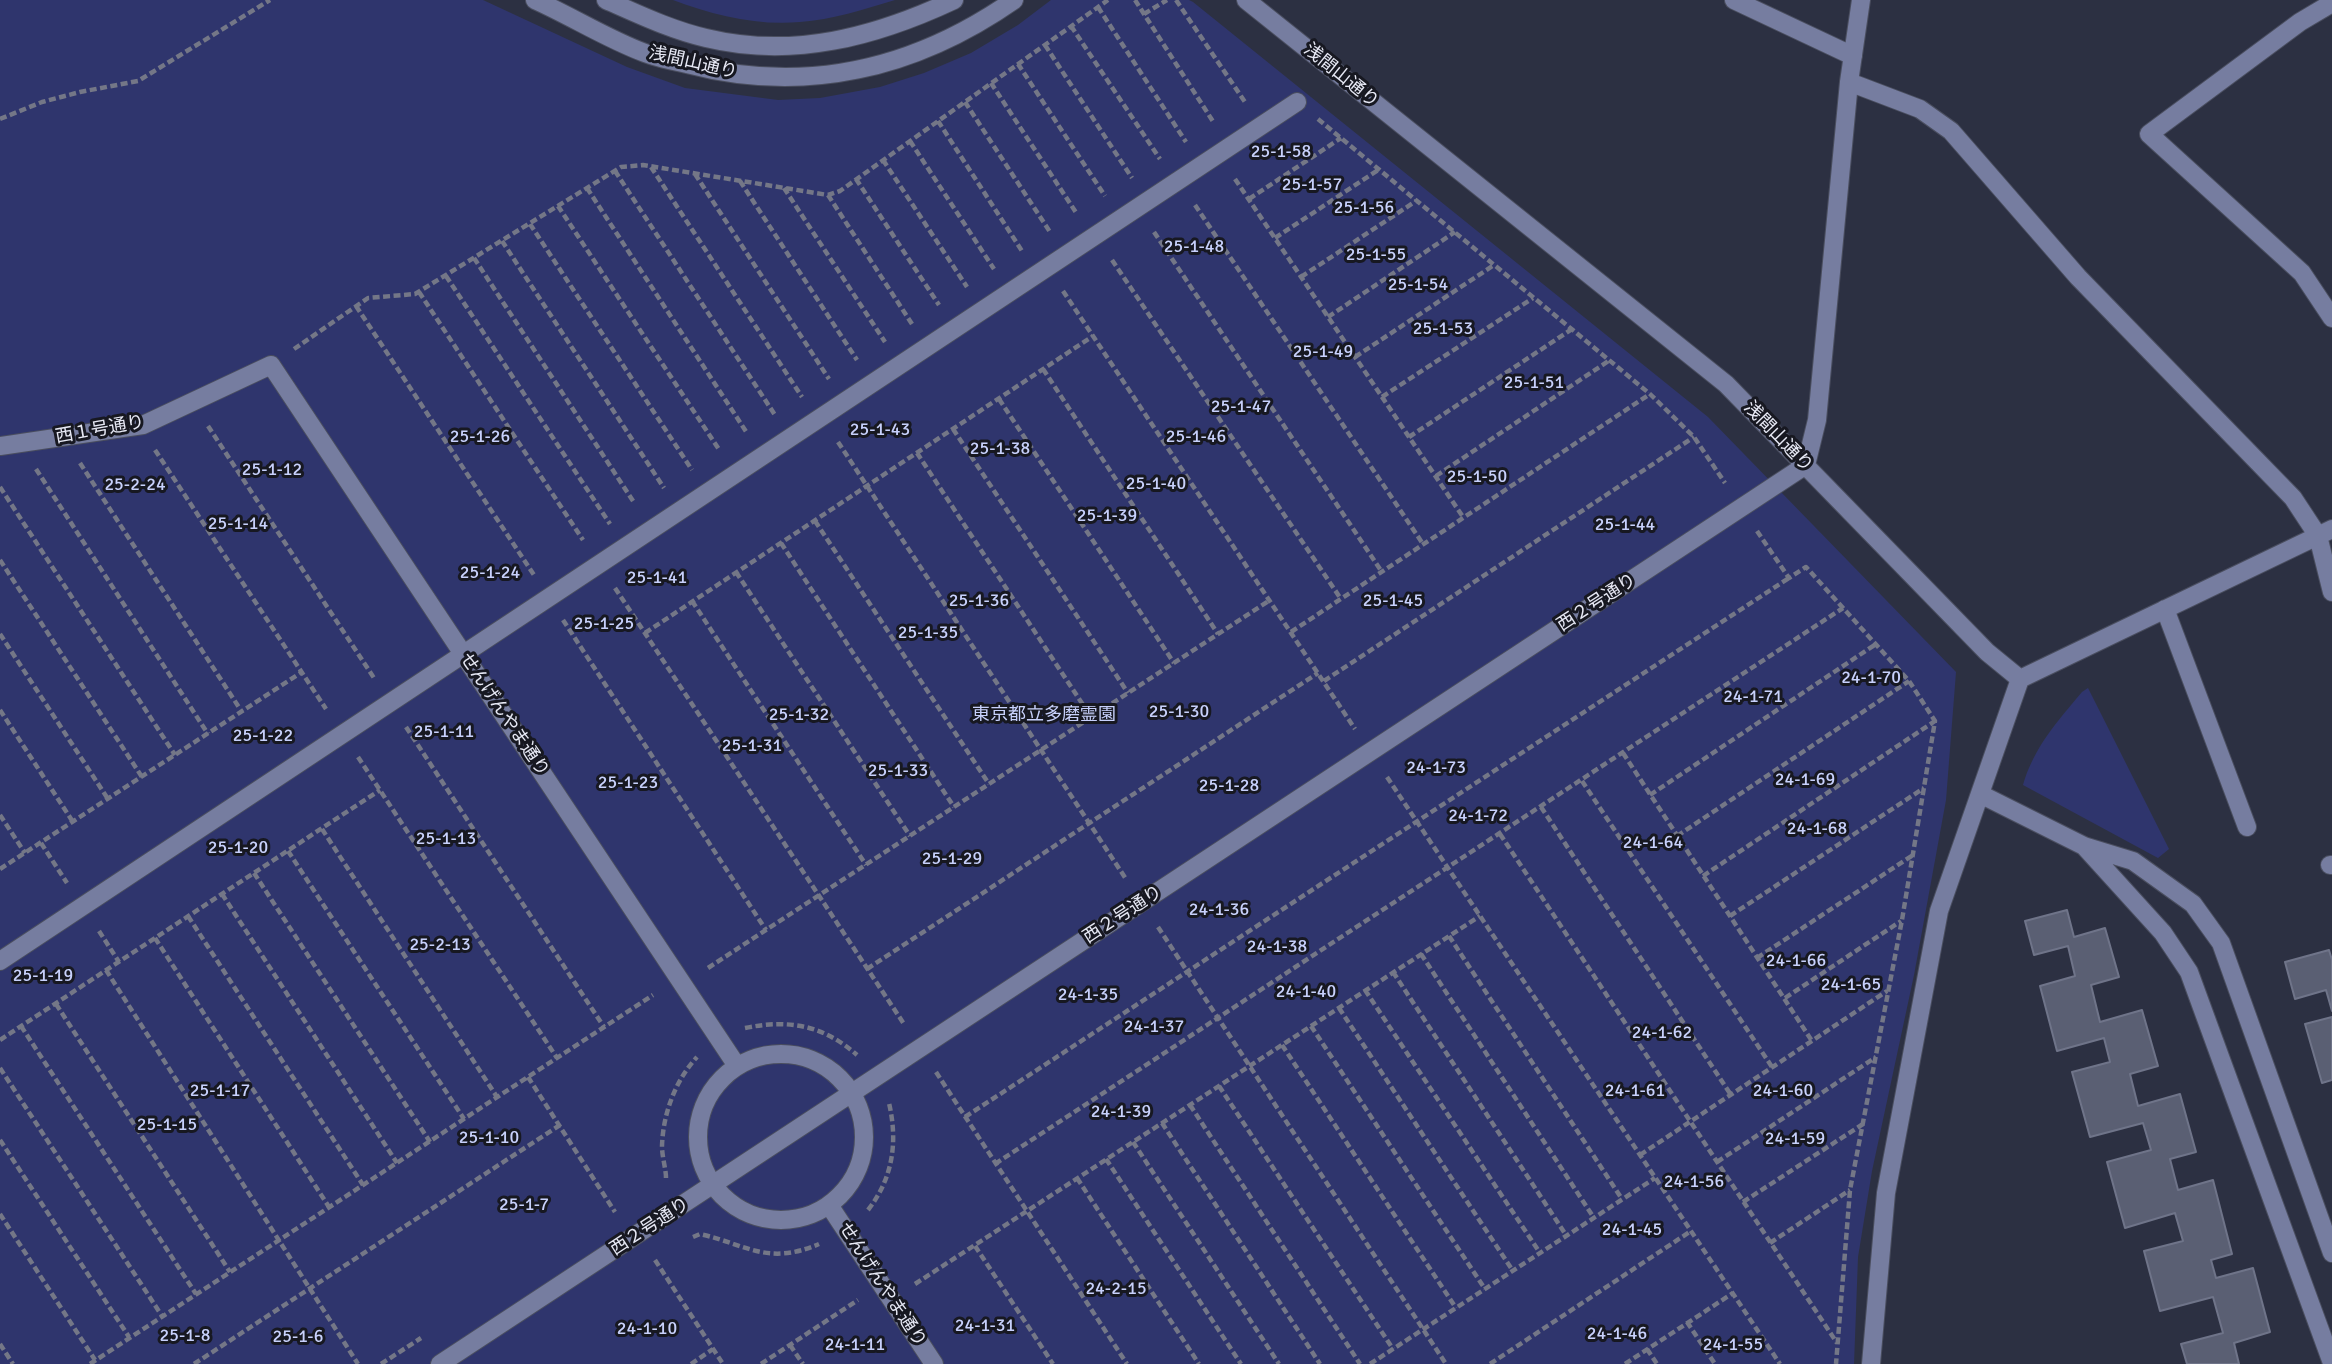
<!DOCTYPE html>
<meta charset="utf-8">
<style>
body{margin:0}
canvas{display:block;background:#2c3042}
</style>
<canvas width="2332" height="1364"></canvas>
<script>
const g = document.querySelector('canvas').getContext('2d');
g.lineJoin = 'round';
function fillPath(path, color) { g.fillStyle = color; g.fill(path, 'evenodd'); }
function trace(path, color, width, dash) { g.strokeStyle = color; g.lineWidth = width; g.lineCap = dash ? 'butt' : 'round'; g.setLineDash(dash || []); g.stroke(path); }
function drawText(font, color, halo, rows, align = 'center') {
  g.font = font + ' Signika,"Noto Sans JP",sans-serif'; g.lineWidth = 6; g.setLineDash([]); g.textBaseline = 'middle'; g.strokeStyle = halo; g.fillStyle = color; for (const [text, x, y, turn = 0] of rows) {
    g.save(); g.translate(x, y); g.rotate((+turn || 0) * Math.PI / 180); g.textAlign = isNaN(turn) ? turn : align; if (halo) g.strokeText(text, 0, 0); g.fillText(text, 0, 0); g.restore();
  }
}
const green = new Path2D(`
 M0 0H483L627 67 685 88 778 100 820 98 880 87 924 73 971 53 1018 25 1051 0H1189L1193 2 1708 417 1956 672 1946 800 1914 975 1872 1171 1858 1257 1854 1364H0Z
 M673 0H895C864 9 832 20 800 22 757 26 713 15 673 0Z
 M2088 688 2169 849 2158 858 2023 785C2034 747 2057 722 2082 692Z`);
const building = new Path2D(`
 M2067 910 2074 937 2105 928 2119 977 2091 985 2100 1022 2142 1010 2158 1066 2130 1074 2138 1106 2180 1094 2196 1152 2170 1159 2178 1190 2213 1180 2232 1254 2211 1260 2216 1278 2253 1268 2270 1332 2234 1343 2239 1364H2187L2181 1344 2223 1333 2213 1297 2160 1311 2144 1251 2183 1241 2175 1213 2125 1228 2107 1162 2151 1150 2143 1123 2090 1137 2072 1072 2110 1062 2104 1038 2057 1051 2040 986 2075 976 2068 946 2034 955 2025 921Z
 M2329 950 2332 960V1011L2326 990 2295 999 2285 962Z
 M2332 1017V1080L2322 1083 2305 1024Z`);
const path = new Path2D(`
 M1135 0 1214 123
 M1176 0 1245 102
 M1098 7 1186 142
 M1144 14 1167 0
 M1071 26 1160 159
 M1045 45 1132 178
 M1018 64 1105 196
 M991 83 1077 214
 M965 102 1050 232
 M0 119 42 102 80 92 138 81 270 0
 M1318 119 1650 394 1694 437 1725 483
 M938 121 1022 251
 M910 141 994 269
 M883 160 967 287
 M651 167 802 397
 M615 171 775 415
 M695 174 829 379
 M856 179 939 305
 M1235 179 1463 517
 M740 181 857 360
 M587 188 747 433
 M784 188 885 342
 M828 195 912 324
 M1249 199 1341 138
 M1195 205 1423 544
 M558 206 720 451
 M530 224 692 470
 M1154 232 1382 572
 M1275 238 1378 170
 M502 241 664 488
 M474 258 635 504
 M1112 260 1341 599
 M446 276 610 524
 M1301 277 1416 201
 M1063 291 1355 729
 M419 292 583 540
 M356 306 534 575
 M1328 317 1455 232
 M294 349 368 298 415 294 621 167 643 165 828 195 840 191 1108 0
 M1355 357 1494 265
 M1043 369 1218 634
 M1382 397 1533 298
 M999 399 1174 663
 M208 426 374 678
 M953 429 1128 693
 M1409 437 1572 329
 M838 442 1126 879
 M155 450 326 709
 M917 453 1091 717
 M80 463 242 712
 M36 469 208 734
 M1436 476 1610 360
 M0 487 175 755
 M815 521 989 784
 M1757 531 1789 578 1806 567 1909 681 1935 721 1902 920 1850 1190 1836 1364
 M781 543 954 807
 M0 560 142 777
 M736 572 910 836
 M615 588 904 1024
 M692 601 866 865
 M563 620 766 930
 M1291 632 1650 394
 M645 633 1093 336
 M0 634 108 799
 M1324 681 1694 437
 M0 710 73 822
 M406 727 604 1027
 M1623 753 1812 1041
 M358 757 557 1058
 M1387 777 1780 1364
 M1582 781 1772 1067
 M1650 795 1876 644
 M1541 807 1731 1095
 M0 815 25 853
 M322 829 497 1097
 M1500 834 1837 1343
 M1677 836 1909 681
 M41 843 67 883
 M288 851 464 1119
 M0 869 302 672
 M254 873 430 1142
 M1703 876 1935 721
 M222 894 397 1163
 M188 916 363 1185
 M1730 916 1924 788
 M1158 927 1446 1364
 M99 931 119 962
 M1449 936 1622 1199
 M155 938 329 1207
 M1421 954 1594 1218
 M1757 958 1913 855
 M708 968 1270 600
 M867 969 1318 673
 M106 970 358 1364
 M1393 972 1566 1235
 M1365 990 1540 1253
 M1785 998 1901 921
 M56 1004 230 1272
 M1339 1008 1513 1271
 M21 1026 196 1294
 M1311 1026 1485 1289
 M745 1028C789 1019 823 1025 857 1055
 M0 1040 380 790
 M1282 1045 1456 1308
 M0 1068 162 1316
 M936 1072 1127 1364
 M528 1077 615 1212
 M1219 1086 1393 1349
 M1190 1105 1360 1364
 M965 1117 1789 578
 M1162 1123 1320 1364
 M0 1140 129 1337
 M1133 1142 1279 1364
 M1640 1155 1887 991
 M1106 1159 1241 1364
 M1717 1162 1876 1057
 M995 1164 1843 608
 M666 1178C666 1169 662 1157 662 1146 663 1114 675 1081 697 1057
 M1077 1178 1199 1364
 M1743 1202 1863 1124
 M868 1210C893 1178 898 1142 889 1103
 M0 1214 95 1360
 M693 1237 700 1234C748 1245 767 1266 819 1244
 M1770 1243 1850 1190
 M975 1246 1053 1364
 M655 1260 723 1364
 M915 1284 1480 916
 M1687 1322 1715 1364
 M0 1344 13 1364
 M790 1345 803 1364
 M1647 1349 1657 1364
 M90 1364 653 995
 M194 1364 560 1125
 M381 1364 421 1338
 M691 1364 713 1349
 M761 1364 858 1300
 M1370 1364 1655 1178
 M1490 1364 1691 1231
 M1625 1364 1733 1293`);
const minor = new Path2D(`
 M535 0C571 16 609 40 645 53 658 58 673 61 687 64 805 95 915 69 1014 0
 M606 0C638 14 671 30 706 38 793 59 875 37 954 0
 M1246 0 1726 384 1987 652 2020 679 2332 529
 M1734 0 1853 56
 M2332 3 2300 22 2149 134 2302 273 2332 318
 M1849 82 1920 109 1951 131 2078 277 2293 498 2318 536 2332 592
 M0 446 143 425 271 365 737 1066
 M2165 609 2247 827
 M1980 794 2084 846 2133 861 2193 904 2221 943 2332 1253
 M2084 846 2163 933 2189 972 2332 1363
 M2330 865H2332
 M0 961 1297 102
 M698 1137a83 83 0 1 1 166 0a83 83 0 1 1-166 0Z
 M829 1205 934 1364
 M440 1364 1806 465 1817 420 1849 82 1861 0
 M1871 1364 1886 1193 1939 911 2020 679`);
const streetNames = [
 ["浅間山通り",693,63,13],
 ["浅間山通り",1341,76,39],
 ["西１号通り",100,430,-10],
 ["浅間山通り",1778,437,46],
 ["西２号通り",1597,603,-33],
 ["せんげんやま通り",504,715,56],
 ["西２号通り",1123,915,-33],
 ["西２号通り",650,1227,-33],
 ["せんげんやま通り",882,1285,57]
];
const parkNames = [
 ["25-1-58",1281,152],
 ["25-1-57",1312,185],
 ["25-1-56",1364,208],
 ["25-1-48",1194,247],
 ["25-1-55",1376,255],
 ["25-1-54",1418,285],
 ["25-1-53",1443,329],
 ["25-1-49",1323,352],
 ["25-1-51",1534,383],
 ["25-1-47",1241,407],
 ["25-1-43",880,430],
 ["25-1-26",480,437],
 ["25-1-46",1196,437],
 ["25-1-38",1000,449],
 ["25-1-12",272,470],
 ["25-1-50",1477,477],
 ["25-1-40",1156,484],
 ["25-2-24",135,485],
 ["25-1-39",1107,516],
 ["25-1-14",238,524],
 ["25-1-44",1625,525],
 ["25-1-24",490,573],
 ["25-1-41",657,578],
 ["25-1-36",979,601],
 ["25-1-45",1393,601],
 ["25-1-25",604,624],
 ["25-1-35",928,633],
 ["24-1-70",1871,678],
 ["24-1-71",1753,697],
 ["25-1-30",1179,712],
 ["25-1-32",799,715],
 ["東京都立多磨霊園",1044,715],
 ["25-1-11",444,732],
 ["25-1-22",263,736],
 ["25-1-31",752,746],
 ["24-1-73",1436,768],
 ["25-1-33",898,771],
 ["24-1-69",1805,780],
 ["25-1-23",628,783],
 ["25-1-28",1229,786],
 ["24-1-72",1478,816],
 ["24-1-68",1817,829],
 ["25-1-13",446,839],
 ["24-1-64",1653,843],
 ["25-1-20",238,848],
 ["25-1-29",952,859],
 ["24-1-36",1219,910],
 ["25-2-13",440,945],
 ["24-1-38",1277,947],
 ["24-1-66",1796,961],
 ["25-1-19",43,976],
 ["24-1-65",1851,985],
 ["24-1-40",1306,992],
 ["24-1-35",1088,995],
 ["24-1-37",1154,1027],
 ["24-1-62",1662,1033],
 ["25-1-17",220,1091],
 ["24-1-61",1635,1091],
 ["24-1-60",1783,1091],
 ["24-1-39",1121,1112],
 ["25-1-15",167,1125],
 ["25-1-10",489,1138],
 ["24-1-59",1795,1139],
 ["24-1-56",1694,1182],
 ["25-1-7",524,1205],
 ["24-1-45",1632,1230],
 ["24-2-15",1116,1289],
 ["24-1-31",985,1326],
 ["24-1-10",647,1329],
 ["24-1-46",1617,1334],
 ["25-1-8",185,1336],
 ["25-1-6",298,1337],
 ["24-1-11",855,1345],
 ["24-1-55",1733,1345]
];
fillPath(green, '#2f356d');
fillPath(building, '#5a5f73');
trace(building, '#6f7489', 2);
trace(minor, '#4a4e5f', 20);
trace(path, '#747787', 4.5, [7, 3.5]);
trace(minor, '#767da0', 18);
drawText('18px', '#e7e9f5', '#171821', streetNames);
drawText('18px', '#c8d1fc', '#171821', parkNames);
</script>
